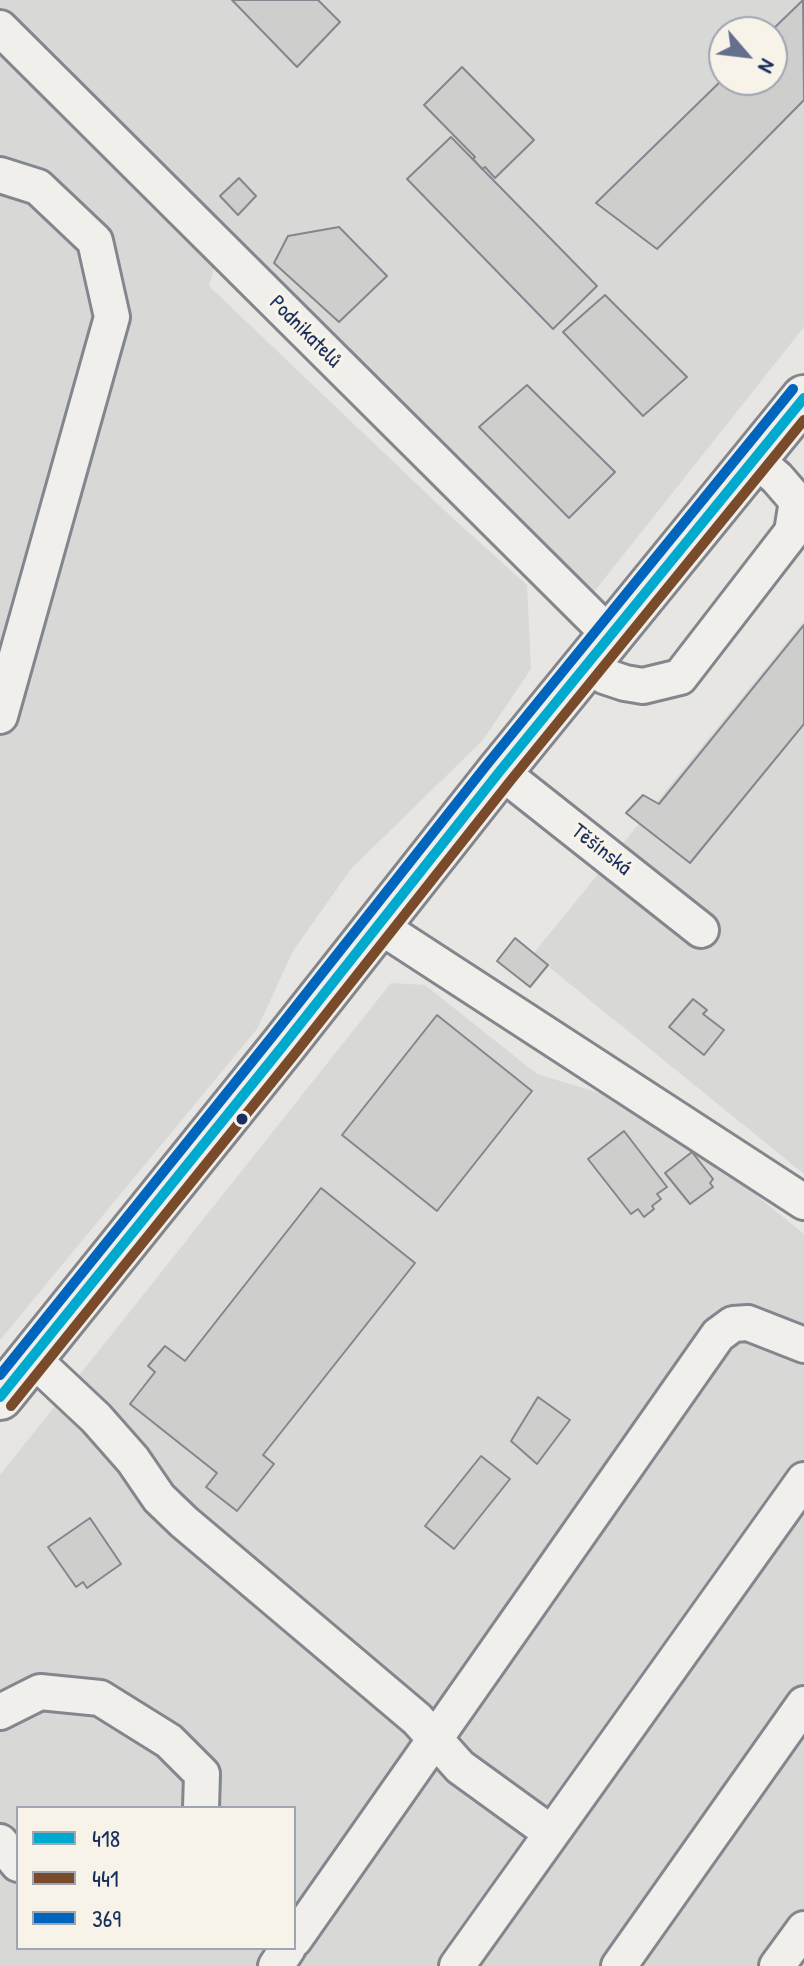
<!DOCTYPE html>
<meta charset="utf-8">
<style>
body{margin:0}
#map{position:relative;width:804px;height:1966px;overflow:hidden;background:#e8e6e2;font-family:"Patrick Hand",sans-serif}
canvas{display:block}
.legend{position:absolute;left:16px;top:1806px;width:280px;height:144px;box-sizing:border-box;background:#f7f3e8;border:2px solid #9fa5b1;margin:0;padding:10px 14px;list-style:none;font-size:24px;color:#1b2f5e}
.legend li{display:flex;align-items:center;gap:16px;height:40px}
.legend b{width:40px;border:2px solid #9fa5b1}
.north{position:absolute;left:708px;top:16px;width:80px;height:80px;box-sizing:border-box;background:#f7f3e8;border:2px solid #9fa5b1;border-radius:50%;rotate:118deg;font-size:22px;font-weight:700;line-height:32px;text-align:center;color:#1b2f5e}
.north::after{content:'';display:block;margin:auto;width:28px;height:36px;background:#636f8c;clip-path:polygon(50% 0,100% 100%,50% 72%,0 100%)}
</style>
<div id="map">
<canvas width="804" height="1966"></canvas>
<ul class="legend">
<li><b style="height:10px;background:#00a9ce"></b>418</li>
<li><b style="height:10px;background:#7a4b2a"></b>441</li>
<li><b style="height:10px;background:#0065bd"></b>369</li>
</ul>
<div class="north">N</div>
</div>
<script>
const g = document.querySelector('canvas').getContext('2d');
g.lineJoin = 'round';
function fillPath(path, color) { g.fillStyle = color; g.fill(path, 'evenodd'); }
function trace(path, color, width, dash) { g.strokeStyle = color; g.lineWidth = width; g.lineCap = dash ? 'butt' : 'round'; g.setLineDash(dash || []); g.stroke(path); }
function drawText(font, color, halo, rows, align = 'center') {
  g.font = font + ' "Patrick Hand",sans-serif'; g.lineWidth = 7; g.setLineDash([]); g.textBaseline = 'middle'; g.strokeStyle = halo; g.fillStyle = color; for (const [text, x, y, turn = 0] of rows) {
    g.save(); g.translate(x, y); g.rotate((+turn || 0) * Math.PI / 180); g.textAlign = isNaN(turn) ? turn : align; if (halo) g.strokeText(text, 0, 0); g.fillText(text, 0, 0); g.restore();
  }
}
const built = new Path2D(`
 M0 0H804V327L582 607 220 248 209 286 445 511 527 585 531 669 483 740 351 869 293 951 257 1029 0 1340ZM724 32H772V80H724Z
 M804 621V1174L533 954Z
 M391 983 425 985 537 1074 649 1108 804 1234V1966H0V1475ZM18 1808H294V1948H18Z`);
const building = new Path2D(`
 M232 0H318L340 22 297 67Z
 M803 0 804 100 657 249 596 203 724 78V80H772V32H770Z
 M462 67 534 140 495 178 485 167 482 169 473 159 475 157 424 105Z
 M451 137 597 286 553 329 407 179Z
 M239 178 256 196 238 215 220 196Z
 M339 227 387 276 339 322 274 263 288 236Z
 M605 295 687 377 643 416 563 332Z
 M527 385 615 472 569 518 479 427Z
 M804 625V724L690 863 626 813 643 795 659 804Z
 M515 938 548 965 530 987 497 961Z
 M693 999 707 1010 703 1014 724 1030 704 1055 669 1027Z
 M437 1015 532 1091 437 1211 342 1135Z
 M624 1131 667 1187 657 1194 661 1199 652 1206 654 1209 644 1217 638 1209 631 1214 588 1159Z
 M692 1152 713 1179 710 1183 713 1187 690 1204 665 1173Z
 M321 1188 415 1263 263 1455 274 1464 237 1511 206 1487 217 1473 130 1404 155 1372 148 1366 165 1346 185 1361Z
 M538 1397 570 1420 537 1464 511 1441Z
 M481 1456 510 1479 454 1549 425 1526Z
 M90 1518 121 1564 87 1588 83 1582 76 1587 48 1547Z`);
const minor = new Path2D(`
 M0 28 611 636
 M0 175 38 187 95 241 112 317 0 716
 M586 666 604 676 625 683 643 686 680 677 792 532 797 501 777 478 755 459
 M500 771 701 930
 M378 925 804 1202
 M32 1358 96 1418 133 1460 159 1498 184 1522 417 1719 460 1767 551 1833
 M0 1712 40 1692 100 1698 169 1741 202 1774 201 1808
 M0 1842 18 1864
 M294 1940 718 1335 733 1324 748 1323 804 1345
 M276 1966 288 1948
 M457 1966 804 1480
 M619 1966 804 1704
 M777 1966 804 1929`);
const major = new Path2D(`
 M0 1397 282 1047 500 771 804 398`);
const bus1 = new Path2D(`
 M0 1397 282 1047 500 771 804 398`);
const bus2 = new Path2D(`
 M11 1406 293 1056 511 780 804 420`);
const bus3 = new Path2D(`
 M0 1375 271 1038 489 762 793 389`);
const markers = [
 [242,1119,7,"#1b2f5e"]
];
const streetNames = [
 ["Podnikatelů",305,332,45],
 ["Těšínská",601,850,38]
];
fillPath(built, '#d8d8d6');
fillPath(building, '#cececd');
trace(building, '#83868d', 2);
trace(minor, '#83868d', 40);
trace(major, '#83868d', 50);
trace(minor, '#f0efeb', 34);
trace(major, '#f0efeb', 44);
trace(bus1, '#00a9ce', 10);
trace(bus2, '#7a4b2a', 10);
trace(bus3, '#0065bd', 10);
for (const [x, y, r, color] of markers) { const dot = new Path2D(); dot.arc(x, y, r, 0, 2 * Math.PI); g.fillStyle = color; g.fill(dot); trace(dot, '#f7f3e8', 3); }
drawText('22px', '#1b2f5e', '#f7f3e8', streetNames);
</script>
